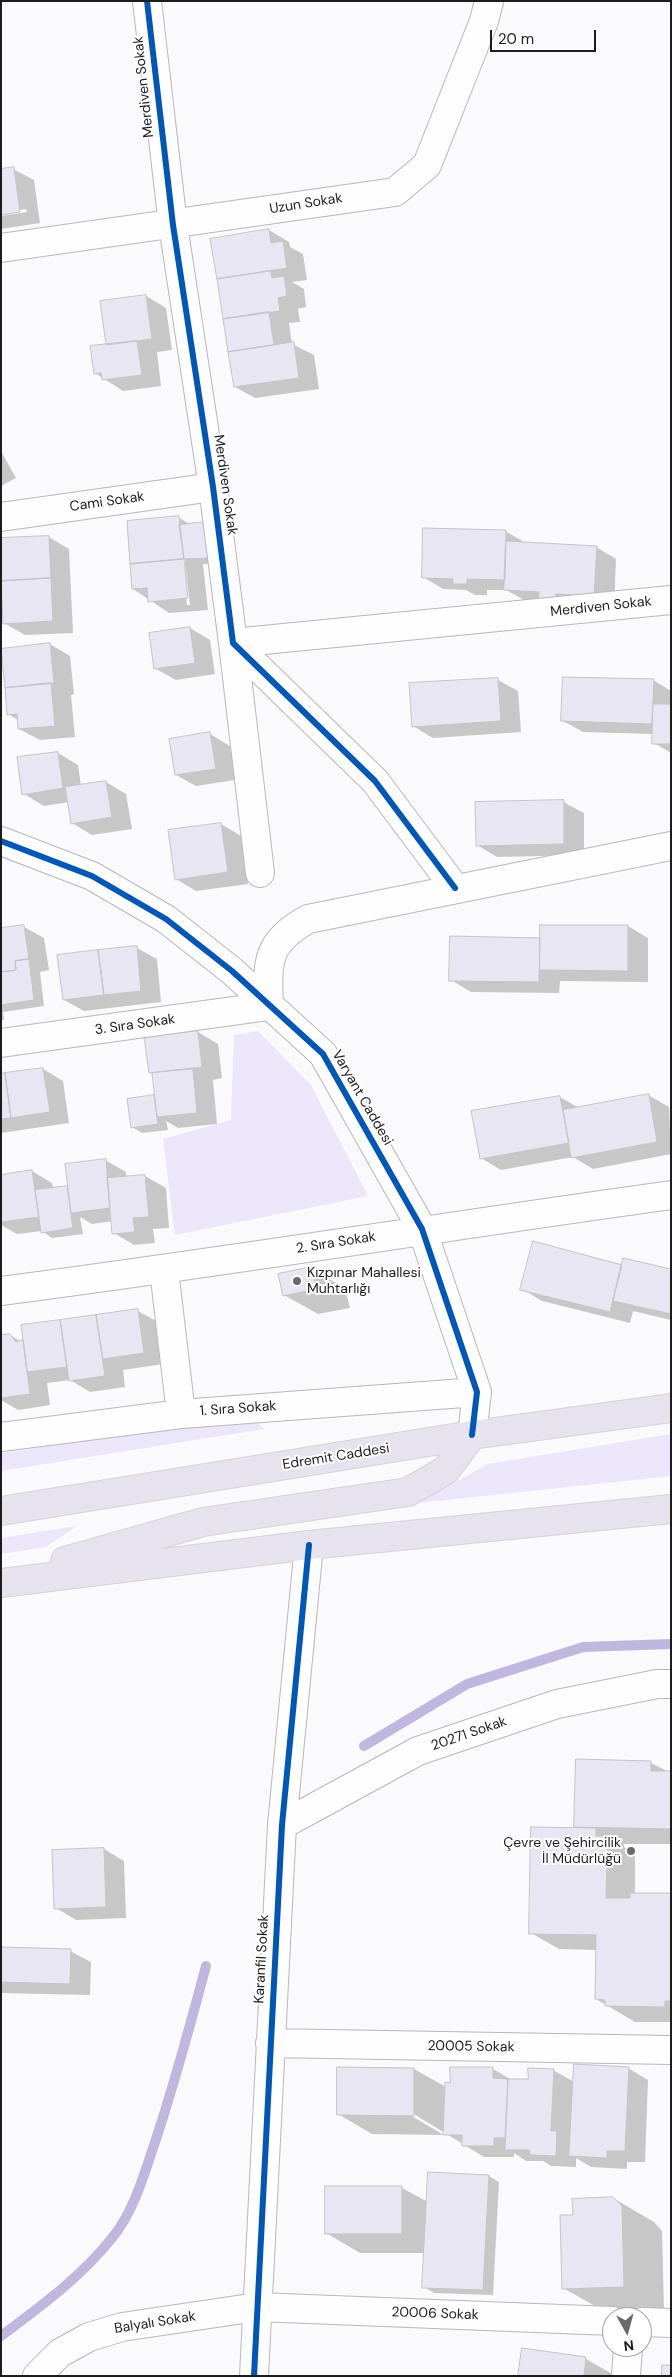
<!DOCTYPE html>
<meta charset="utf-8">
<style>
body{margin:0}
#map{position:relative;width:672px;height:2377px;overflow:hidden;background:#faf9fb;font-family:"DM Sans",sans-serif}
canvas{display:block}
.frame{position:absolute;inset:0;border:2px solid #1c1c1d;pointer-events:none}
.north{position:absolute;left:602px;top:2307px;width:50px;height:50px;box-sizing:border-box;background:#fff;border:1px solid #a4a4a5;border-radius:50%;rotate:173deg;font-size:14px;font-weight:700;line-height:20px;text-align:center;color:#1c1c1d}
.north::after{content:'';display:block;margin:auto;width:18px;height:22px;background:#6a696b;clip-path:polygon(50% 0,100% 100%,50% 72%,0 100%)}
.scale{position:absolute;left:490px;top:30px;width:106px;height:22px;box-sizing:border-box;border:2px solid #1c1c1d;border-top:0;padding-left:6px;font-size:15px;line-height:18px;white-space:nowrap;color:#1c1c1d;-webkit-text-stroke:4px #fff;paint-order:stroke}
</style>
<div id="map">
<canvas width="672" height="2377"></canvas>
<div class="frame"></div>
<div class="north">N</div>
<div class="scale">20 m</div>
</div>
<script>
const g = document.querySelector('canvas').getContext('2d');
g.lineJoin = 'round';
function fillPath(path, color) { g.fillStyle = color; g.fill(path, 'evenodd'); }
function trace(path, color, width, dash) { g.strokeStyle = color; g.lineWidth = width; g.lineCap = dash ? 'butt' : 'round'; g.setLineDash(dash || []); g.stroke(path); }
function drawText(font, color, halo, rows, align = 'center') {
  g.font = font + ' "DM Sans",sans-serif'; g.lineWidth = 4; g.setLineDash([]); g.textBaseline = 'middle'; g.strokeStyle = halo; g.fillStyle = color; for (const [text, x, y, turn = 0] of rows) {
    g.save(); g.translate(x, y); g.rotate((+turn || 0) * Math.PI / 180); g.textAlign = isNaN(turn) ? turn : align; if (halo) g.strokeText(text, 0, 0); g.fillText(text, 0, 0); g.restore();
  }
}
const green = new Path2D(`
 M258 1031 311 1085 368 1196 175 1235 163 1139 231 1120 234 1035Z
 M252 1417 264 1429 1 1471V1453Z
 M671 1434V1476L409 1504 452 1484 488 1464Z
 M77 1526 46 1547 1 1554V1538Z`);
const shadow = new Path2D(`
 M13 169 34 180 40 223 1 229V216L27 212 26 209 1 213Z
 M269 230 289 242 290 247 303 254 307 280 292 282 304 289 306 307 298 309 300 322 289 323 292 344 314 355 319 389 255 398 235 387 212 240Z
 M146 296 166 308 172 350 157 352 161 386 123 391 95 373 107 346Z
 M1 451 16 478 1 486Z
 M178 517 191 525 219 564H203L208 610 169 613 133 589ZM179 528H181L190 605H187Z
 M505 531 526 543 596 547 616 559 614 607 526 601 506 590H487V595H475L466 590 443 589 423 577Z
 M49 537 69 549 73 633 25 635 4 623Z
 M190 628 210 640 215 674 176 680 156 669Z
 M50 644 70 656 74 694 71 695 75 737 40 740 19 729 18 720 8 714Z
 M498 680 518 691 521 732 433 738 413 726Z
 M653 680 671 691V753L654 743V734L583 732 563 721Z
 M210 734 230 746 235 780 196 786 176 775Z
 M58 753 78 765 81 786 106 782 126 794 132 829 92 835 72 823 69 802 44 806 24 794Z
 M563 802 584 813V855L497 857 477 845Z
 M221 824 241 836 248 884 196 891 176 879Z
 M628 926 648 938V982L560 981 559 993 471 992 451 980V938L542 939Z
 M24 927 44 938 49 970 40 972 44 1006 3 1012 4 1020H1V930Z
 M137 948 157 959 161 1002 84 1011 64 1000Z
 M198 1032 218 1044 222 1078 213 1080 217 1124 178 1128 166 1121 168 1130 142 1133 132 1127 154 1096 156 1097 154 1074 150 1072Z
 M43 1069 63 1081 69 1123 1 1133V1075Z
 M648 1095 669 1107 671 1154 593 1169 573 1157 501 1170 481 1158 560 1097 579 1108Z
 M105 1160 126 1172V1178L145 1176 166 1188 169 1228 153 1229 155 1243 134 1245 114 1233 113 1221 92 1224 80 1217 83 1234 52 1238 42 1231 17 1234 1 1225V1176L32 1171 52 1183 53 1189H69Z
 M623 1266 671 1270V1320L633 1311 630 1323 542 1301 522 1289Z
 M311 1269 345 1288 350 1308 318 1314 284 1295Z
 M138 1311 158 1322 163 1364 123 1370 125 1387 90 1392 70 1380 47 1383 50 1405 18 1410 1 1400V1336L10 1335 20 1341 25 1339 23 1326Z
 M577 1761 651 1763 671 1773V1844H624V1847L635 1854V1894H671V1891V2022H635L596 1999 597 1950 559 1949 531 1933 575 1828Z
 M104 1849 124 1861 126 1918 76 1920 56 1908Z
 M1 1948 70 1951 91 1962 90 1995 1 1993Z
 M338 2068 414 2069 446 2087 493 2069 512 2080 529 2081 553 2070 574 2082 628 2068 648 2080 645 2162H627V2169L591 2167 576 2158V2167L551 2166 543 2161H526L514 2153V2157H484L409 2111 408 2114 444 2135 372 2134 338 2114Z
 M489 2176 499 2182 493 2295 434 2293 424 2287 425 2253H360L326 2233V2187L402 2188 428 2202Z
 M613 2198 654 2222 662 2231 664 2310 604 2311 563 2288 574 2216Z
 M523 2350 586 2359 616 2376H519Z`);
const stream = new Path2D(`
 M364 1746 467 1684 583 1647 671 1644
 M1 2336C41 2306 81 2277 112 2238 133 2213 144 2175 154 2145 174 2086 190 2026 206 1966`);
const building = new Path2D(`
 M14 167 20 212 1 215V169Z
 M269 229 271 243 283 241 287 268 217 279 210 239Z
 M271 271 272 278 284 276 287 296 278 298 280 311 223 319 217 279Z
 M146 295 152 339 106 345 100 301Z
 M269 312 274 345 228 352 223 319Z
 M137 341 142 375 102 380 101 373 94 374 90 346Z
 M294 342 299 378 234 387 228 352Z
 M179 516 184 559 130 564 127 521Z
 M205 522 209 558 184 559 179 525Z
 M423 528 506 530 505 580 467 579V584H453V579L422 578Z
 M49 536 51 578 1 581V538Z
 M506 541 597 546 594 596 556 594V601L538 600 539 592 504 590Z
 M184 559 188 598 148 602 147 588 132 589 130 564Z
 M51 578 53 621 3 624 1 581Z
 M190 627 195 663 154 669 149 633Z
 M50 643 54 683 5 688 1 649Z
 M563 677 654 679 652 724 561 721Z
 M498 678 501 721 412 727 409 683Z
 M51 683 55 726 18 729 17 714 7 715 5 688Z
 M653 704H671V744H652Z
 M210 732 216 769 175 775 169 739Z
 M58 752 63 788 22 795 17 757Z
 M106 781 112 817 71 824 65 787Z
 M564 800V844L476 846 475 802Z
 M221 823 228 872 175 880 168 830Z
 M24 925 29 959 15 961 16 970 1 972V928Z
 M540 925H628V971L540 970Z
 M450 936 540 938 539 982 449 981Z
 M137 946 141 991 104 995 98 950Z
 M98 950 104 995 63 1000 57 955Z
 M29 959 34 1000 1 1005V972L16 970 15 961Z
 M198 1031 202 1067 149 1073 144 1037Z
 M43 1068 50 1112 11 1118 5 1073Z
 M193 1069 197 1113 157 1117 152 1073Z
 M5 1073 11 1118 1 1119V1074Z
 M649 1094 657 1142 571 1158 563 1110Z
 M154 1095 158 1124 131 1128 127 1099Z
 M560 1096 569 1143 480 1159 471 1111Z
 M106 1159 110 1208 71 1213 65 1164Z
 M32 1170 39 1217 1 1222V1175Z
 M145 1175 149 1217 133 1218 135 1232 112 1234 107 1178Z
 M67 1186 73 1228 41 1233 35 1190Z
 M533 1241 622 1265 610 1312 520 1290Z
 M623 1258 671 1269V1314L613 1301Z
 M312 1267 316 1289 283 1296 278 1274Z
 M138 1309 144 1353 103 1359 96 1315Z
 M96 1315 105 1376 69 1381 60 1320Z
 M60 1320 67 1367 27 1372 21 1325Z
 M10 1334 16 1342 23 1339 30 1394 1 1398V1335Z
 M576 1759 651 1761V1771H671V1829L574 1827Z
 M531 1827 596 1828V1836H608L606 1898H630V1893H671V2001H665V2007L605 2006V2000L595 1999 596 1935 529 1934Z
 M104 1848 106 1907 54 1909 52 1850Z
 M1 1947 71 1949 70 1984 1 1982Z
 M574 2064 629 2067 625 2151H607V2158L569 2156Z
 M337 2067 414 2068V2116L337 2115Z
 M450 2067H493V2078L508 2079 505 2138H494V2146H462V2135H443L445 2082 450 2083Z
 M528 2068 554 2069 551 2131H557L556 2156 530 2155 529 2150H505L508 2079H528Z
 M428 2172 489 2175 483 2290 422 2288Z
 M325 2186H402V2234H325Z
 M613 2197 622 2206 624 2287 562 2289 560 2215H573L572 2199Z
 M522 2348 586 2357 584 2376H518Z
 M662 2365H671V2376H662Z`);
const minor = new Path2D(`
 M147 1 173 225 213 487 233 643 375 781 455 888
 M1 248 395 192 427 165 484 21 489 1
 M1 517 213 487
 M1 841 92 876 166 919 232 971 323 1054 422 1229 477 1392 472 1435
 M260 873 233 643 671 600
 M1 1043 269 1006C267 961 266 943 308 919L671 846
 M164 1270 181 1414
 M1 1291C225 1262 447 1226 671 1195
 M1 1437 181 1414 477 1392
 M282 1825 418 1751 557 1704 657 1684H671
 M270 2043 671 2050
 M642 2322 671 2323
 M37 2376 60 2353 89 2337 122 2327 257 2307 612 2321
 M254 2376 282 1825 309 1545
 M626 2376 628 2347`);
const highway = new Path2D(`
 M1 1511 472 1435 671 1408
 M65 1561 203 1522 408 1492 446 1470 472 1435
 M1 1583 309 1545 671 1509`);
const cycleway = new Path2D(`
 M147 1 173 225 213 487 233 643 375 781 455 888
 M1 841 92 876 166 919 232 971 323 1054 422 1229 477 1392 472 1435
 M254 2376 282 1825 309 1545`);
const markers = [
 [297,1281,5,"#6a696b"],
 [631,1851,5,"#6a696b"]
];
const streetNames = [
 ["Merdiven Sokak",144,87,-96],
 ["Uzun Sokak",306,204,-9],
 ["Merdiven Sokak",225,485,82],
 ["Cami Sokak",107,502,-8],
 ["Merdiven Sokak",601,607,-6],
 ["3. Sıra Sokak",135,1025,-8],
 ["Varyant Caddesi",362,1098,60],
 ["2. Sıra Sokak",336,1243,-9],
 ["1. Sıra Sokak",238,1409,-4],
 ["Edremit Caddesi",336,1457,-9],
 ["20271 Sokak",469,1734,-19],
 ["Karanfil Sokak",262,1959,-87],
 ["20005 Sokak",471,2047,1],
 ["20006 Sokak",435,2314,2],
 ["Balyalı Sokak",155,2323,-9]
];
const poiNames = [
 ["Kızpınar Mahallesi",307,1273],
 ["Muhtarlığı",307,1289],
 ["Çevre ve Şehircilik",621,1843,"right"],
 ["İl Müdürlüğü",621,1859,"right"]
];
fillPath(green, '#ebe6fa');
fillPath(shadow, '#0003');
trace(stream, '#c0b7de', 10);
fillPath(building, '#e8e6f2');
trace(building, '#c4c3c5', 1);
trace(minor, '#b8b7b9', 30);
trace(highway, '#d4d4d5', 30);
trace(minor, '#fefefe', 28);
trace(highway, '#e6e3ee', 28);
trace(cycleway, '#0057b8', 6);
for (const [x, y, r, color] of markers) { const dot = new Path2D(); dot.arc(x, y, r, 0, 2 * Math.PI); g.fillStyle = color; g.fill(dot); trace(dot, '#fff', 2); }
drawText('14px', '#1c1c1d', '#fff', streetNames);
drawText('14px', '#1c1c1d', '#fff', poiNames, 'left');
</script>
